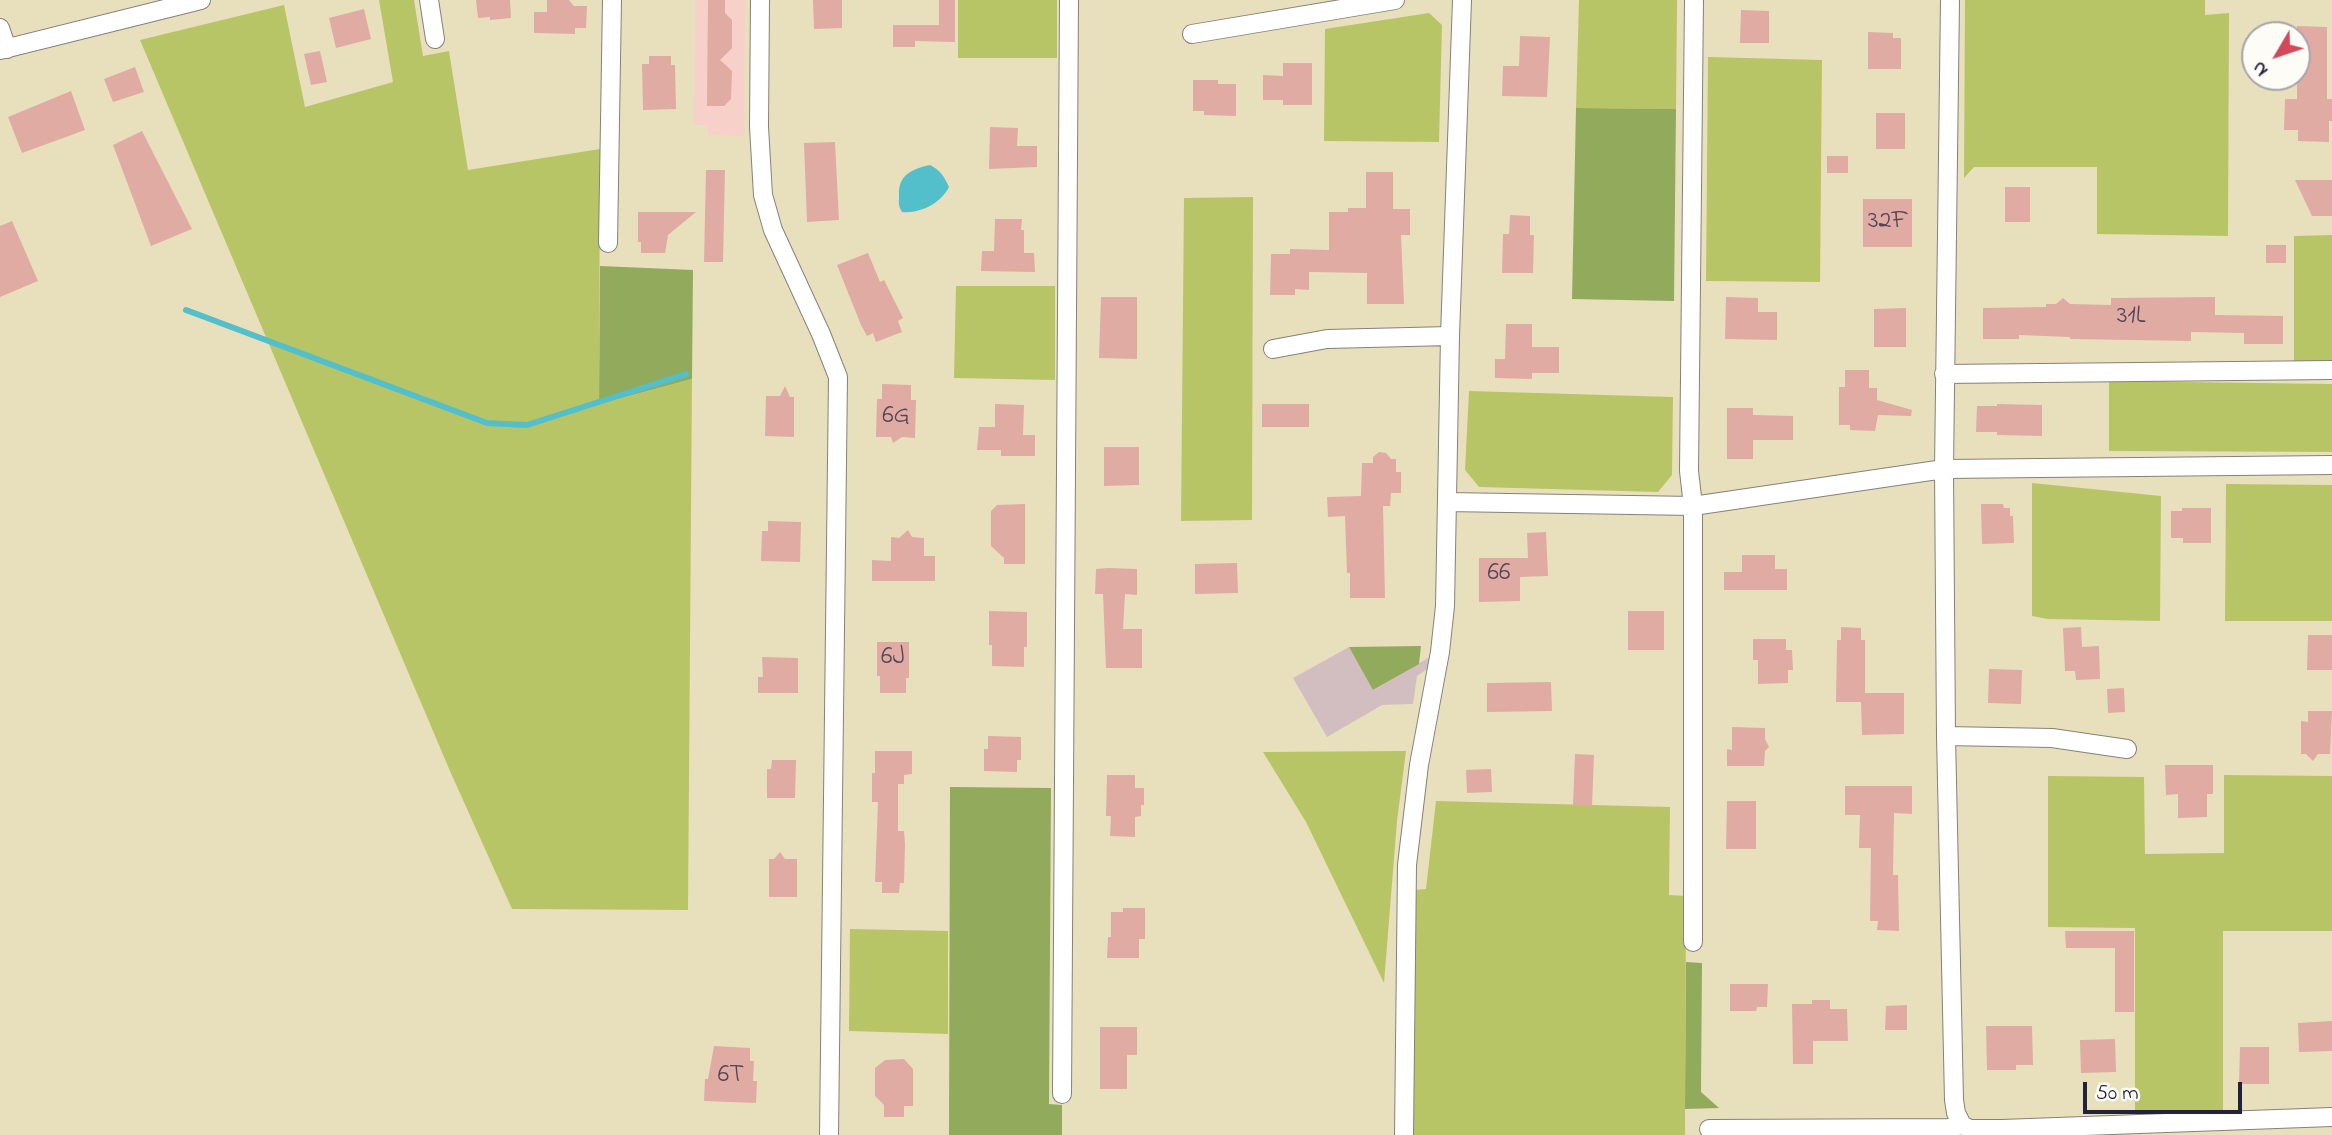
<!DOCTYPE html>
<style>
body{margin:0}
#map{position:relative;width:2332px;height:1135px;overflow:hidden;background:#e8e0bc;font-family:"Indie Flower",sans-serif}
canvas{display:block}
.north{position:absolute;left:2241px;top:21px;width:70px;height:70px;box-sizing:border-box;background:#fdfcf7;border:2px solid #a5a5ac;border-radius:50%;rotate:231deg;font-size:19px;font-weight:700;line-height:28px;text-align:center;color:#22223b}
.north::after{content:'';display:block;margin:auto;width:24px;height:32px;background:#d1495b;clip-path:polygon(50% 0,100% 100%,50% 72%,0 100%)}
.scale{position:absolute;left:2083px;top:1082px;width:159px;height:32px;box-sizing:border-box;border:4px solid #22223b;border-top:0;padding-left:9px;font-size:21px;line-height:24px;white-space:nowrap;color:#22223b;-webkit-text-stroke:5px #fdfcf7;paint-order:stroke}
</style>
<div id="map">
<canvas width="2332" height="1135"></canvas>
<div class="north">N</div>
<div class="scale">50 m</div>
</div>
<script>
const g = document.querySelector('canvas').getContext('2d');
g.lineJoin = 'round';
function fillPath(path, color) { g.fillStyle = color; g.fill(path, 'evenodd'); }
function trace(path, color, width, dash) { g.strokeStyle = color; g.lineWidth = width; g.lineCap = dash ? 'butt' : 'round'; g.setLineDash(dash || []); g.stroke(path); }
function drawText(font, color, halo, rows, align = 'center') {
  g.font = font + ' "Indie Flower",sans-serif'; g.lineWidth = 6; g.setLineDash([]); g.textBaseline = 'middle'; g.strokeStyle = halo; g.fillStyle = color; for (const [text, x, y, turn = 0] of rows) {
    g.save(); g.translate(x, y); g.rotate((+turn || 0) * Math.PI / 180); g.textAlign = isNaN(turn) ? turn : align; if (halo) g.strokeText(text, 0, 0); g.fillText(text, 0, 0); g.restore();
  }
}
const built = new Path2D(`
 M695 0H745L744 136 708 135V125H694Z`);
const industrial = new Path2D(`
 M1349 647 1374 690 1433 655 1430 667 1417 676 1413 704 1382 705 1327 737 1293 678Z`);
const green = new Path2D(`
 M379 0H414L423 56 449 51 468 170 600 149 599 404 692 379 688 910 512 909 450 771 140 40 284 5 305 107 393 82Z
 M958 0H1057V58H958Z
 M1579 0H1677L1676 109 1576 108Z
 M1965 0H2205V15L2229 13 2228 236 2097 234V167H1974L1964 178Z
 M1429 13 1442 25 1439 142 1324 141 1325 29Z
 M1708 57 1822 60 1820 282 1706 281Z
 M1253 197 1252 520 1181 521 1184 198Z
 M2332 235V362L2294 363V236Z
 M956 286H1055V380L954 378Z
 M2109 381 2332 384V452L2109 451Z
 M1469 391 1673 397 1672 475 1658 492 1479 487 1465 470Z
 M2032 483 2161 496 2160 621 2048 619 2032 616Z
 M2226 484 2332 485V621H2225Z
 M1406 751 1397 821 1384 983 1306 822 1263 752Z
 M2224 775 2332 776V931H2223V1113L2135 1116V928L2048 927V776L2144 777 2145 854 2224 853Z
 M1436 801 1670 807 1669 895 1686 896 1685 1135H1412L1413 890 1426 889Z
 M850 929 948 931V1034L849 1031Z`);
const forest = new Path2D(`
 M1576 108 1676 109 1674 301 1572 299Z
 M600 266 693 270 692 379 599 404Z
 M1421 646 1419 664 1373 690 1349 647Z
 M950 787 1051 788 1049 1104 1062 1105V1135H949Z
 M1686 962 1702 963 1701 1092 1719 1108 1685 1109Z`);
const water = new Path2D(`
 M930 165C940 170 944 176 949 187 941 203 920 214 902 212 898 206 899 202 899 195 898 175 912 169 930 165Z`);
const stream = new Path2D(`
 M186 310 487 423 527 425 686 374`);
const building = new Path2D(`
 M476 0H510L511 18 490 20V17L478 18Z
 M547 0H569L574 6H587L586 28H575V34L534 33V12H547Z
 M708 0H725V13L732 20V48L720 60 732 71 731 99 724 106H707Z
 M813 0H842V28L814 29Z
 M939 0H955V42L915 41V47H893V25H939Z
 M364 9 371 39 336 48 329 18Z
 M1741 10 1769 11V43H1740Z
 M2297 26 2327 27V99H2332V121H2329V142L2298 141V130H2284L2285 99H2297Z
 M1868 32 1893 33V38H1901V69H1868Z
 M1520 36 1550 37 1547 97 1502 96 1503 66H1519Z
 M320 51 327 82 311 85 304 54Z
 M649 56H671V65H675L676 109 643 110 642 64H649Z
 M1283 63H1312V105H1283V100H1263V75L1283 76Z
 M135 67 144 92 113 102 104 79Z
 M1193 80H1218V84H1236V116L1204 115V111H1193Z
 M71 91 85 130 22 153 8 117Z
 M1876 113H1905V149H1876Z
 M990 127 1018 128 1017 146H1037V167L989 169Z
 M142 131 192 229 151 246 113 145Z
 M835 142 839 220 807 222 804 143Z
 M1827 156H1848V173H1827Z
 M706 170H725L723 262H704Z
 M1366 172H1393V209H1410V235H1401L1404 304H1367V273L1309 272V290L1295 289V295H1270L1271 254H1290V249L1329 250V212H1348V208H1366Z
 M2295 180H2332V216H2312Z
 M2005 187H2030V222H2005Z
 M1863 199H1912V247H1863Z
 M638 212H696L668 235 665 253H641V242H638Z
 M1510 215 1530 216V235H1534L1533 273H1502L1503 234H1509Z
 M995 219H1022L1021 230H1024V253H1034L1035 272 981 271 982 251H994Z
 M12 221 38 281 0 297V226Z
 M2266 245H2286V263H2266Z
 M868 253 880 282 884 280 903 318 898 321 902 332 876 342 873 333 867 336 861 325 837 265Z
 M1101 297H1137V359L1099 358Z
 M1726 297 1758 298V312H1777V340L1725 339Z
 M2215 297V315L2283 316V344H2244V333L2191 332V341L2070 339V337L2019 335V339H1983V308L2046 307V304H2056L2063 298 2070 304 2111 305V298Z
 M1906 308V347H1874V309Z
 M1506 324H1532V347H1559V373H1532V379L1495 378V359H1505Z
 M1845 370H1869V388H1877V400L1912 410 1911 416 1878 415 1875 431 1850 430V425H1839V387H1845Z
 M882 384 911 385V400H916L915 438 902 437 893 443 891 437H876L877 399H882Z
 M785 386 790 397H794V437L765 436 766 396H780Z
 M995 404 1024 405 1023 435H1035V456H1001V450H977L979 427H995Z
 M1262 404H1309V427H1262Z
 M1997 404 2042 405V436L1997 435V432H1976L1977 406H1997Z
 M1727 408H1753V415L1793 416V440H1753V459H1727Z
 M1104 447H1139V485L1104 486Z
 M1379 452 1386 453 1391 459H1396V472H1401V493H1391L1390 506H1383L1385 598H1350V573H1347L1345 516 1328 517 1327 497 1361 496 1362 463H1373V457Z
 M1025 504V564H1004V558L991 546V511L997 505Z
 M1981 504H2003L2004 508H2010V516H2013L2014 543 1982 544Z
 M2182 508H2211V543H2183V538H2171V511H2182Z
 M768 521 801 522 800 562 761 561 762 531H768Z
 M908 530 912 537 924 538V556H935V581H872V560L891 561V537L899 538Z
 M1546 532 1548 576 1520 577V601L1479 602V558H1528L1527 533Z
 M1742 555H1775V569H1787V590H1724V572H1742Z
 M1237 563 1238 593 1195 594V564Z
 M1108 568 1137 569V595L1125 594 1123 629H1142V668H1106L1103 594H1095L1096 569Z
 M989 611 1027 612V647H1024V667L992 666V645H989Z
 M1628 611H1664V650H1628Z
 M1841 627 1861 628V640H1865V693H1904V734L1862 735 1861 702H1836L1837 640H1841Z
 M2081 627 2082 647 2099 646 2100 679 2076 680 2075 671H2065L2063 628Z
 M2308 635H2332V670H2307Z
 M1753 639H1786V650H1792L1793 670H1788V683L1758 684V660H1753Z
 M877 642H909V678H906V693H880V676H877Z
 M762 657 798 658V693H758V677H763Z
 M1989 669 2022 670 2021 704 1988 703Z
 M1551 682 1552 711 1487 712V683Z
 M2124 688 2125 712 2108 713 2107 689Z
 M2308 711H2332L2330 754H2318L2313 761 2306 754H2301V721L2308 722Z
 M1732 727 1765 728V739L1769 747 1765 751 1764 766H1727V749L1732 750Z
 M988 736 1021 737V760H1017V772L984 771V749H988Z
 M875 751H912V774L904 775V784H898V831H904L905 844 904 883H900L899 893H882V882H875L878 802H872V773H875Z
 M1575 754 1594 755 1592 806 1573 805Z
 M772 760H796L795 798H767V769H771Z
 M2165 765H2213V794H2207V817L2178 818V794L2166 795Z
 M1491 769 1492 792 1467 793 1466 770Z
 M1107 775H1135V788H1144V805H1141V816L1135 817V837L1110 836 1111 816H1106Z
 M1845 786H1912V814L1894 813 1893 875H1898L1899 931 1877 930 1878 921H1870L1871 848H1859L1860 815H1845Z
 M1727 801H1756V849H1726Z
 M780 852 785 859H797V897H769V859H774Z
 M1123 908H1145V939H1139V958H1107L1108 937H1111V912H1123Z
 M2065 931H2134V1012H2115V948H2066Z
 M1730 984H1768L1767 1007H1757L1756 1011H1730Z
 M1812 1000H1830V1009H1847L1848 1041H1813V1064H1793L1792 1004H1812Z
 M1907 1005V1030H1885L1886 1006Z
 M2332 1021V1051L2299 1052 2298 1023Z
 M1986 1026H2032L2033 1065H2016V1070H1987Z
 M1100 1027H1137V1055H1127V1089H1100Z
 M2115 1039 2116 1072 2081 1073 2080 1040Z
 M714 1046 750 1048V1061H754L753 1081H757L756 1103 704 1101 705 1079H708Z
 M2240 1047H2269V1084H2239Z
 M904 1059 913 1069V1106H904V1117H884V1105L875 1096V1068L885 1060Z`);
const minor = new Path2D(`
 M429 0 435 39
 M760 0 759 127 763 195 773 230 821 334 838 377 829 1135
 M1950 0 1944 469 2332 465
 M0 28 7 49
 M1192 34 1395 0
 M0 50 201 0
 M608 243 612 0
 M1273 349 1327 339 1450 336
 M1944 374 2332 370
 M1447 502 1693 506 1944 469 1946 736 1954 1100 1956 1113 1962 1125 1949 1128 1709 1129
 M1946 736 2052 738 2127 749
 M1693 942V506L1689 471 1694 0
 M1062 1094 1069 0
 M1962 1125 1970 1129H2002L2332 1117
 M1404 1135 1407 865 1419 765 1440 652 1445 606 1450 336 1462 0`);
const numberNames = [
 ["32F",1888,223],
 ["31L",2131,318],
 ["6G",896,418],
 ["66",1499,575],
 ["6J",893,659],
 ["6T",731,1077]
];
fillPath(built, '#f7d0c9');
fillPath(industrial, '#d2bec1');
fillPath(green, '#b8c567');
fillPath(forest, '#92aa5c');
fillPath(water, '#52bfcb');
trace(stream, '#52bfcb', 6);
fillPath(building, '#e0aba3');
trace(minor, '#85817c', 20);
trace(minor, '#fff', 18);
drawText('26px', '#524455', null, numberNames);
</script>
